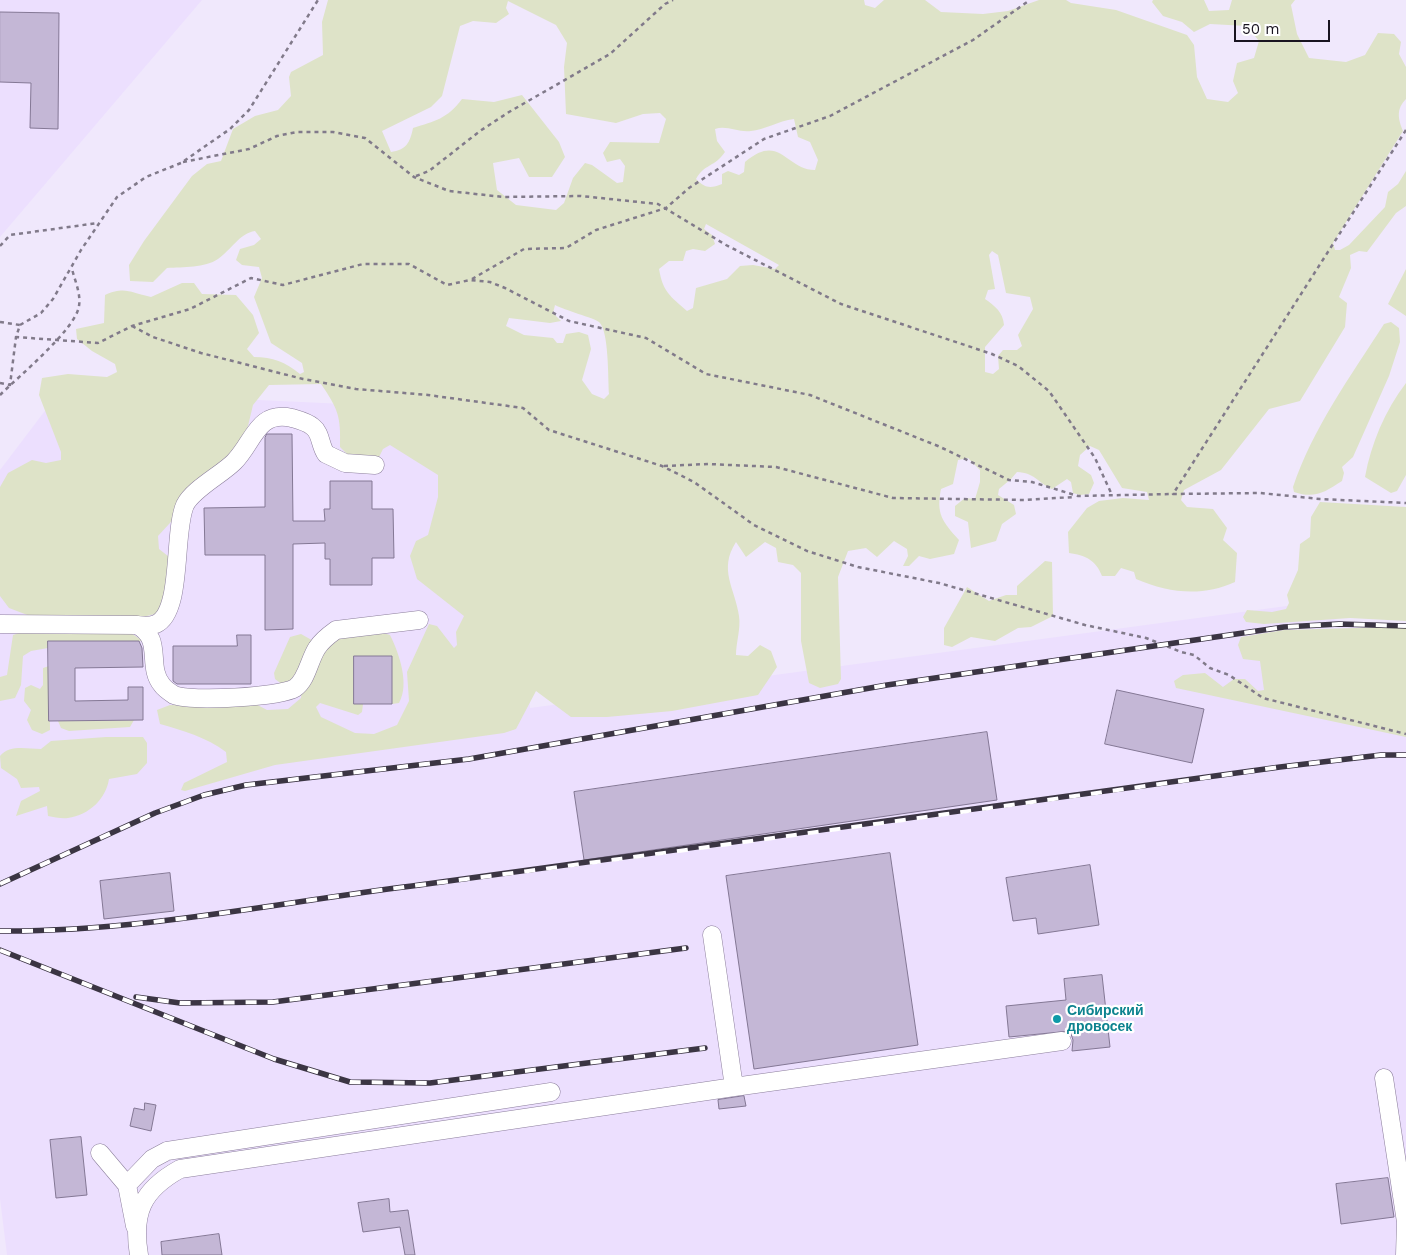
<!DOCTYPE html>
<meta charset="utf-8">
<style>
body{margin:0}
#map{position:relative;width:1406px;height:1255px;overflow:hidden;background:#f0e8fc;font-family:"Work Sans",sans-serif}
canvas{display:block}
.scale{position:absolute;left:1234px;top:20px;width:96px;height:22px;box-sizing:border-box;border:2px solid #191420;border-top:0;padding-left:6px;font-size:15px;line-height:18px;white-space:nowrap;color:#191420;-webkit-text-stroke:4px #fff;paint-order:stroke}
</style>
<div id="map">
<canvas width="1406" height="1255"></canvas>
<div class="scale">50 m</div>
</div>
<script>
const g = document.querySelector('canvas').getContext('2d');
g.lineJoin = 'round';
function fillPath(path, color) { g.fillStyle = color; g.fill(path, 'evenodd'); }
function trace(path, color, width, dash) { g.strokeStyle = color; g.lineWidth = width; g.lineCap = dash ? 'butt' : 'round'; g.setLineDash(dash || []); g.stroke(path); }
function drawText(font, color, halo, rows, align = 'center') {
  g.font = font + ' "Work Sans",sans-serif'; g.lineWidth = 4.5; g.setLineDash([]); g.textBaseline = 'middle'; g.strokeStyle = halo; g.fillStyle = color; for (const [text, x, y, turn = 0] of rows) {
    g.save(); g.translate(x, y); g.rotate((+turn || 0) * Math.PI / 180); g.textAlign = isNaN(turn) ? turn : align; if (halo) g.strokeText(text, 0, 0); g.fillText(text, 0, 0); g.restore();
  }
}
const built = new Path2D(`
 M0 0H202L0 237Z
 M60 391 521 412 530 708 1294 605 1406 644V1255H7L0 1199V470Z`);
const green = new Path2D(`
 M328 0H864L865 5 875 8 884 0H925L941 12 983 14 1008 11 1039 0H1066L1071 3 1116 10 1187 35 1194 45 1197 77 1207 99 1228 102 1238 93 1233 81 1237 63 1254 58 1259 41 1247 26 1210 24 1194 32 1182 22 1163 16 1152 2 1153 0H1204L1209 11 1229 10 1232 0H1295L1291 5 1297 34 1309 58 1346 62 1365 55 1378 33 1394 34 1401 42 1399 54 1406 67V99C1396 109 1398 119 1403 131L1333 243 1335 250H1340L1349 245 1385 207 1388 192 1398 184 1406 171V206L1396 213 1367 252 1359 251 1350 255 1351 268 1339 297 1347 303 1345 327 1300 401 1269 409 1221 470 1184 490 1181 500 1187 507 1213 509 1227 528 1223 540 1237 553 1235 582C1202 597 1169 593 1136 579L1134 572 1121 568 1115 576H1102C1096 560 1085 555 1069 553L1068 532 1087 508 1099 501 1123 498 1149 500 1147 492 1122 488 1099 450 1090 446 1080 455 1078 466 1091 475 1094 483 1089 494 1080 495 1073 493 1071 482 1067 479 1052 489C1037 482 1035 473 1017 472L1011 479 999 489 998 495 1014 505 1016 514 1002 524 996 541 971 548 968 522 955 516V506L965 498 975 499 980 482V470L968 458 958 460 953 484 941 489C936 514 942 521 959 540L954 554 930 559 919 556 909 566H903L908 556 907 549 894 541 877 557 866 548 848 551 838 577 841 679 838 684 820 688 809 683 801 641V573L793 565 778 562 776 548 765 542 746 557 736 542C718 570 735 588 739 616 741 628 736 643 736 655L748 656 760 645 771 651 777 667 758 695 672 711 607 717H571L536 691 516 729 504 733 275 765 185 791 181 790 184 783 227 762 226 752C206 737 184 731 160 724L157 710 170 705 205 706 250 701 267 710 288 709 301 698 302 686 329 640 373 630 390 635C399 653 410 684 399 703L392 704V686L380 673 392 672V656H354V703L363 704 362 712 358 715 320 703 316 707 321 717 355 733 374 734 397 725 409 701 407 672 429 624 437 626 454 648 457 645 456 632 464 616 417 579 410 556 416 541 428 535 438 497V475L390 445 383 449 378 459 347 454 340 447C341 416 338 409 321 384L269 385 253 405 248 426 237 450 158 536 159 549 173 560 171 587 159 613 143 617 30 616 9 608 0 596V487L8 473 32 460 46 463 61 460V452L39 395 42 378 68 374 107 377 117 372 115 364 92 351 77 339 76 329 104 323 105 295C126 286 130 293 151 297L182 283H194L202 294 236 295 253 315 259 333 247 349 254 357C273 357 285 362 300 374L304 372 302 363 271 343 254 297 262 278 259 267 242 265 236 260 240 249 254 245 261 239 255 231C240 233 231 250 218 259 205 268 183 267 167 268L153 282 130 281 129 265 144 241 192 176 207 164 221 161 233 129 255 116 278 110 291 96 289 77 291 72 323 55 322 22ZM508 1 556 25 567 43 564 67 566 114 616 123 643 114 660 113 666 119 659 143 610 142 603 153 607 162 620 159 625 166 623 182 617 183 592 165 585 163 573 178 564 203 556 210 516 205 497 190 493 163 519 158 529 177H552L565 157 559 142 522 95 494 102 462 99C447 119 435 121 413 128 410 143 406 150 391 152L382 131 431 107 442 96 460 26 473 21 496 23 509 14 506 8ZM794 119 798 137 810 142 818 160 815 170C786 170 780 132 745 162L744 172 739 175 728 171 722 174V184C710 189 705 188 696 179 704 164 715 167 725 152L717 141 715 129C727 125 739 133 751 131 764 130 778 121 794 119ZM706 224 779 265 775 269 753 265 740 266 727 279 696 288 693 308 687 311C670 296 663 292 659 269L669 261H683L686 251 693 249 705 251 715 244 712 235 704 229ZM992 251 998 255 1006 293 1030 297 1033 309 1018 335 1022 346 1017 350H1003L998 356 999 369 993 374 985 372V347L1004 325C1003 312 995 306 985 299L988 290 995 289 989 255ZM555 305C564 310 594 318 599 322 609 330 608 379 609 394L604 399 592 394 582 380 591 349 588 335 579 332 566 334 563 343H557L553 338 524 335 506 326 509 318 550 323 561 321 553 313Z
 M1406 269V316L1388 304Z
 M1391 322 1399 328 1400 342 1389 376 1353 457 1342 467 1344 473 1342 481C1325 492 1315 499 1294 492L1293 487C1313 428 1350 377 1384 324Z
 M1406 383V475L1397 491 1391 493 1365 477C1371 444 1385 410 1406 383Z
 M1320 502 1406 507V621L1350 618 1264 624 1246 622 1243 617 1247 610 1272 612 1286 609 1289 603 1287 595 1298 570 1300 544 1310 537 1311 517Z
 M1045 561 1052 562 1053 616 1031 627 1018 628 995 641 971 637 952 647 944 645V628L967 587 989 601 1006 595H1017V586Z
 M1391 627 1406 628V737L1176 688 1174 681 1183 675 1205 673 1223 687 1234 679H1245L1258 691 1264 690 1260 661 1243 659 1238 645 1241 637 1284 630Z
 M31 629 131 633 143 641H49L48 648 31 651 23 656 21 685 15 698 0 701V677L7 675 13 635Z
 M301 634 317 643 287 688 275 679 274 673 290 637Z
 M49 666 50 730 42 734 32 730 27 720 31 710 24 701 25 688 31 685 40 689 43 685V668Z
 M134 720 130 727 69 731 61 728 58 721Z
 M106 737H143L147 743V763L137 774 109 779C106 799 89 815 68 818 62 819 54 817 48 816L47 806 16 816 21 801 40 791 39 787 21 788 17 779 1 768 0 756C10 744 27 749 41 749L51 741Z`);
const building = new Path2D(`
 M0 12 59 13 58 129 30 128 31 83 0 82Z
 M267 434H292L293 521H325L324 509H330V481H372V509H393L394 558H372V585H330V559H325V543L293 544V629L265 630V555H205L204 508 265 507V438Z
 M237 635H251V684H177L173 681V646H237Z
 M48 641H139L142 648 143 667 75 668V701L128 700V687H143V720L49 721Z
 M354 656H392V704H354Z
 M1117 690 1204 709 1192 763 1105 744Z
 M987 732 997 800 584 860 574 792Z
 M890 853 918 1045 754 1069 726 876Z
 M1090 865 1099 925 1038 934 1036 918 1013 921 1006 878Z
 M170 873 174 911 104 919 100 881Z
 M1102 975 1110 1047 1072 1051 1073 1040 1070 1031 1009 1037 1006 1006 1066 1000 1064 979Z
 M744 1096 746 1106 719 1109 718 1100Z
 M145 1103 156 1105 151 1131 130 1126 134 1108 144 1110Z
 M81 1137 87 1195 56 1198 50 1140Z
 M1388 1178 1394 1217 1341 1224 1336 1184Z
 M389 1199 390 1212 408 1210 415 1255H405L400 1227 363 1232 358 1203Z
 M219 1234 222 1255H162L161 1242Z`);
const path = new Path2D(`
 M1406 130 1173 494 1260 493 1320 499 1406 503
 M183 162 249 149 277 136 297 132H333L365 138 414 177 449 191 503 197 581 196 658 204 726 245 841 304 992 354 1018 366 1049 391 1095 458 1112 495
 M416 176 429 171 480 131 509 112 610 54 665 4 673 0
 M0 246 10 235 98 223
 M472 279 524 249 566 248 596 230 666 208 689 188 764 139 830 116 973 40 1030 0
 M0 322 20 325 16 337 98 343 132 326 190 309 251 278 283 285 363 264H409L447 285 470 280 490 282 505 288 569 321 646 338 706 374 810 395 938 446 1009 480 1032 482 1078 496 1173 494
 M20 325 41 313 53 299 81 250 117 197 146 177 181 163 230 129 249 110 318 0
 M132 326 153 337 201 353 303 379 356 389 428 395 523 408 549 430 662 466 694 482 754 525 807 551 858 567 939 583 1085 625 1146 638 1181 652 1194 655 1210 668 1229 675 1263 698 1406 734
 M0 383 10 385 16 337
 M0 395C18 377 76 329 79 306 81 294 75 281 72 269
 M664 466 708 464 776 467 893 498 1025 500 1074 497`);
const minor = new Path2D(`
 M0 624 137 625C164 639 146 666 162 685 164 688 171 693 174 695 191 702 280 697 295 688 307 680 309 660 317 648 322 640 329 635 336 630L419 620
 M137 625C143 626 149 627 156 624 183 612 173 532 185 505 193 489 221 475 234 462 254 442 257 410 292 418 299 420 307 422 313 427 321 433 320 446 326 454L345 463 375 465
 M1384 1078 1406 1222 1405 1255
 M734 1087 1062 1041
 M100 1153 127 1185 135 1226
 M127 1185 152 1159 167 1151 551 1092
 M139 1255C132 1213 142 1190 180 1169L734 1087 712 935`);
const rail = new Path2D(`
 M0 884 155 813 204 795 246 785 469 759 887 685 1284 627 1339 624 1406 626
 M0 931C139 932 275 903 412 886 702 849 991 808 1280 767L1381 755H1406
 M0 950 274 1059 350 1082 430 1083 705 1048
 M136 997 180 1003 273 1002 686 948`);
const markers = [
 [1057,1019,5,"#0f9aa8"]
];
const cultureNames = [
 ["Сибирский",1067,1011],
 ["дровосек",1067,1027]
];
fillPath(built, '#ecdffe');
fillPath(green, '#dee3c8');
fillPath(building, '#c4b7d6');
trace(building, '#847895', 1);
trace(minor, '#8c7f9c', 19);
trace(path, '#817a8a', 2.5, [4, 4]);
trace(minor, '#fff', 18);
trace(rail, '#3b3543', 5.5);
trace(rail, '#fff', 4, [11]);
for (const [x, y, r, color] of markers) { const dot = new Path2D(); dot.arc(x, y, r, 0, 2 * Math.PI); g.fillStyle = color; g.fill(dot); trace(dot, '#fff', 2); }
drawText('bold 14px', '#0d838f', '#fff', cultureNames, 'left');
</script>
